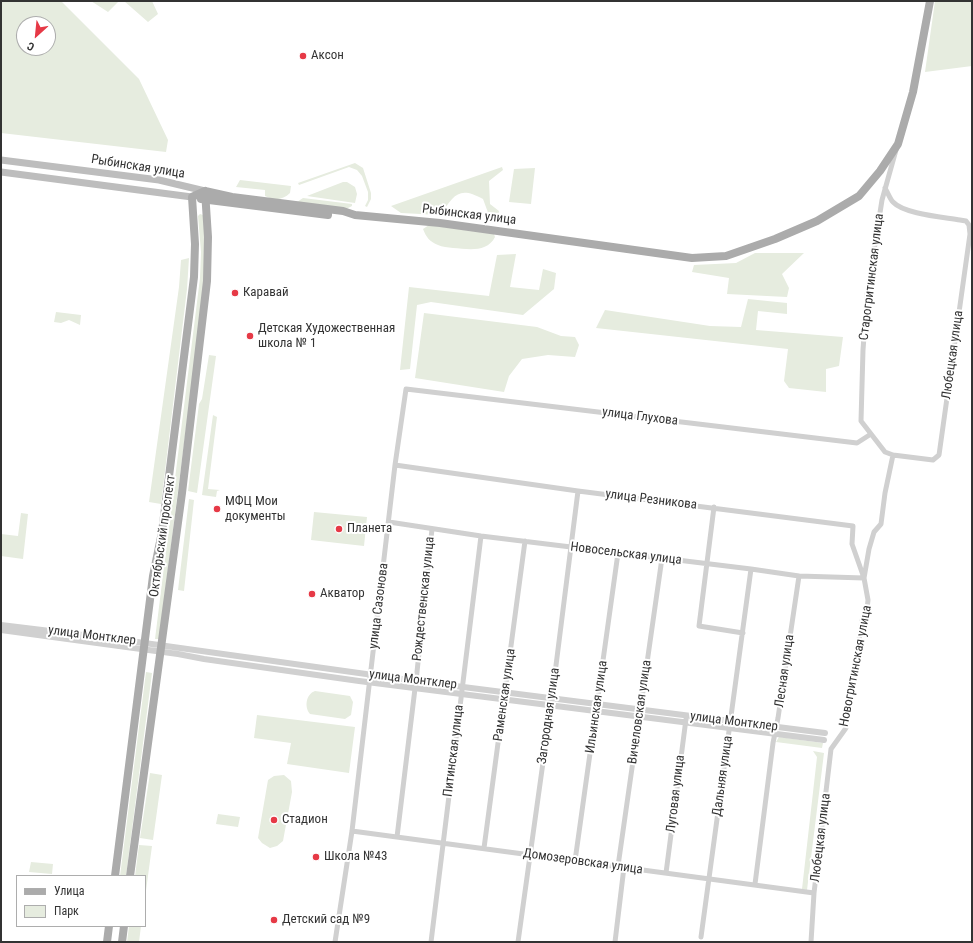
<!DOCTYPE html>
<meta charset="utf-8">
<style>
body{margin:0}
#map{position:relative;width:973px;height:943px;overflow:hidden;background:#fff;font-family:"Roboto Condensed",sans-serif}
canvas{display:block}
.frame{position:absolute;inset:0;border:2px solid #333;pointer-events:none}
.legend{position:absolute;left:16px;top:875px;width:130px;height:52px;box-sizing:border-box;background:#fff;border:1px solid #adadad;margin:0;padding:5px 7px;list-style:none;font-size:12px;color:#333}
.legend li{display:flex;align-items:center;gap:8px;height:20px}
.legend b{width:20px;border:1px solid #adadad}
.north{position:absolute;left:16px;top:16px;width:40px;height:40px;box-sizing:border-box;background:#fff;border:1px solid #adadad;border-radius:50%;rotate:207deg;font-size:11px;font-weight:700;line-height:16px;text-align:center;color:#333}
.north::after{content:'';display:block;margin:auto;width:14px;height:18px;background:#e63946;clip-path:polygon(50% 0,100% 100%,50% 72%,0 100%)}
</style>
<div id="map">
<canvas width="973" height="943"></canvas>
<div class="frame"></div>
<ul class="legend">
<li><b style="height:5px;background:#ababab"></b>Улица</li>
<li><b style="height:11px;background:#e6ecdf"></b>Парк</li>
</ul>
<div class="north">С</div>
</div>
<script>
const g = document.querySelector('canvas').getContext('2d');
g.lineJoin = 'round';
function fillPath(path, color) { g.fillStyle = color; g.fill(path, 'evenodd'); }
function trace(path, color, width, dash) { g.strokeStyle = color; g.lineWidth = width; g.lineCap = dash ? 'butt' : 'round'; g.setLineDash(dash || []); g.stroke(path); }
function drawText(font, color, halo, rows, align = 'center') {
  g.font = font + ' "Roboto Condensed",sans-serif'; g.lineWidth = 4; g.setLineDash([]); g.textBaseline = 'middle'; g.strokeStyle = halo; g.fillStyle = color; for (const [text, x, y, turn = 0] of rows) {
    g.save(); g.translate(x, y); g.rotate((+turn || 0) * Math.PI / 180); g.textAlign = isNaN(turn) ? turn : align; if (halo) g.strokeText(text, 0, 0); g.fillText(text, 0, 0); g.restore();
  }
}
const green = new Path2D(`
 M1 1H61L139 79 168 140 166 152 1 133ZM24 24H48V48H24Z
 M91 1H119L108 12Z
 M124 1H152L158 14 148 22Z
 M935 1H972V66L925 72Z
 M355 163 363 168 371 193V199L367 207 365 206 368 200V192L362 176 357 170 349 167 299 185 298 183Z
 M502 167 503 170 489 181 490 204 499 211 498 218 495 220 490 218 483 199C458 185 454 196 440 215L401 213 391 206Z
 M535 168 531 204 509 202 514 169Z
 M240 180 291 186 290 193C283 200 274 201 265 196V190L236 187Z
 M343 182H347L355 187 357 194 355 203 307 196Z
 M303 198 352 204V206L346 209 297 202Z
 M200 214 203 215 206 249 205 280 159 639H155L200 278 201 252 198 216Z
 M429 225 494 234 495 237C487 253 468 249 453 248 448 247 442 247 438 245 430 242 426 237 423 229Z
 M755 253H804L782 274 789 288 787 297 727 294 729 278 692 272 694 265 736 263Z
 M516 254 510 287 539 290 543 269 556 273 554 289 523 315 431 302 417 305 410 369 400 370 409 287 489 296 497 255Z
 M189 258 187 289 161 504 149 502 179 287 181 260Z
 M748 299 787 303V314L758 311 756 330 843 337 839 366 826 369V392L789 388 784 381 788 349 596 328 605 310 710 326 741 327Z
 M56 312 81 315 80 325 69 320 61 323 54 322Z
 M424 313 537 327 561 336 575 337 579 345 575 357 548 355 522 359 509 376 504 392 415 378Z
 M209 355 216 356 197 493 188 491 199 404 202 399Z
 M213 415 217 417 208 489 220 490 217 491 216 497 202 495Z
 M189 499 194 500 184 591 178 590Z
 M314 512 367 517 364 546 311 540Z
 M21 513 28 514 23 559 1 556V534L18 536Z
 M146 672 152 673 126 876H120Z
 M315 691 350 696 353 702 351 715 345 719 310 714C304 707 306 694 315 691Z
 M257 715 355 727 349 773 287 764 291 743 254 738Z
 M779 737 823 743 822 748 776 742Z
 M813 751 824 753 807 890 802 889 817 757Z
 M150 773 162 775 153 840 140 838Z
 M284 775 291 781 292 792 283 841 277 846 270 848 262 843 258 838 268 780 274 776Z
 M218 814 240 817 238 827 216 824Z
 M139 845 152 846 145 898V876H135Z
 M31 862 53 864 52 874 29 872Z
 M129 926H141L139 942H127Z`);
const minor = new Path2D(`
 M885 188C888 193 890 199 893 202 904 214 943 217 960 220L966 221 969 225 970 234 939 455 933 460 893 455 885 452 861 421 863 350 867 295 882 200 896 150
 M714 507 699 626 743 633
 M389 522 481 536 751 569 799 576 864 578 852 544 853 526 578 491 395 465
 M352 831 814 893
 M397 837 417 672 432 529
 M484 848 525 541
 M575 861 618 553
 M618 866 662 558
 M666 873 686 719
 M755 884 773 743 778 718 799 576
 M701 937 751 569
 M335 942 352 831 395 465 406 389 857 443 871 434
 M431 942 481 536
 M518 942 551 705 578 491
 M615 942 624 867
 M811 942 814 893 831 749 846 728 862 620 866 619 868 600 864 578 869 549 874 532 881 524 885 493 893 455`);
const tertiary = new Path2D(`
 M1 625 116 639 416 681 825 733
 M1 630 178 654 204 659 359 681 824 740`);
const secondary = new Path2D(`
 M1 160 159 180 205 191
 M1 172 192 197`);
const primary = new Path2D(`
 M205 191 232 197 343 211 355 215 440 223 692 258 726 256 775 239 817 221 859 196 880 171 898 144 913 92 930 1
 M201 199 328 215
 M115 876 153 576 162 532 194 277 195 244 192 197 205 191
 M130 876 182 493 207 281 208 237 205 191
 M107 942 109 926
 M122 942 124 926`);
const markers = [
 [303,56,4,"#e63946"],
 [235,293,4,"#e63946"],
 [250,336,4,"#e63946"],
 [217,509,4,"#e63946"],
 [339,529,4,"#e63946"],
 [312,594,4,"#e63946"],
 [274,820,4,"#e63946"],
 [316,857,4,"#e63946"],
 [274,920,4,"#e63946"]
];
const poiNames = [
 ["Аксон",311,56],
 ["Каравай",243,293],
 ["Детская Художественная",258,329],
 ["школа № 1",258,344],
 ["МФЦ Мои",225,502],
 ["документы",225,517],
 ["Планета",347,529],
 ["Акватор",320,594],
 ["Стадион",282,820],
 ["Школа №43",324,857],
 ["Детский сад №9",282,920]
];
const streetNames = [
 ["Рыбинская улица",138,167,9],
 ["Рыбинская улица",469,215,7],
 ["Старогритинская улица",872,277,-83],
 ["Любецкая улица",953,355,-82],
 ["улица Глухова",640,417,7],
 ["улица Резникова",651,500,7],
 ["Октябрьский проспект",163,536,-82],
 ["Новосельская улица",626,554,7],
 ["Рождественская улица",424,599,-84],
 ["улица Сазонова",379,606,-83],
 ["улица Монтклер",92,636,7],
 ["Новогритинская улица",856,666,-79],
 ["Лесная улица",785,671,-82],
 ["улица Монтклер",413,680,7],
 ["Раменская улица",505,695,-82],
 ["Ильинская улица",597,707,-82],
 ["Вичеловская улица",640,712,-82],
 ["Загородная улица",549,716,-82],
 ["улица Монтклер",734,722,7],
 ["Питинская улица",454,751,-83],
 ["Дальняя улица",723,776,-82],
 ["Луговая улица",676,794,-83],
 ["Любецкая улица",821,838,-83],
 ["Домозеровская улица",583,862,8]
];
fillPath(green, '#e6ecdf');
trace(minor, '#d0d0d0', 5);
trace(tertiary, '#d0d0d0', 6);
trace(secondary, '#bdbdbd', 7);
trace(primary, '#ababab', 8);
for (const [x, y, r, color] of markers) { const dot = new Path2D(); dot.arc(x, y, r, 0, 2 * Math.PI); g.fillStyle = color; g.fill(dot); trace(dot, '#fff', 1.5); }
drawText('13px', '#333', '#fff', poiNames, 'left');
drawText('13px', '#333', '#fff', streetNames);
</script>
